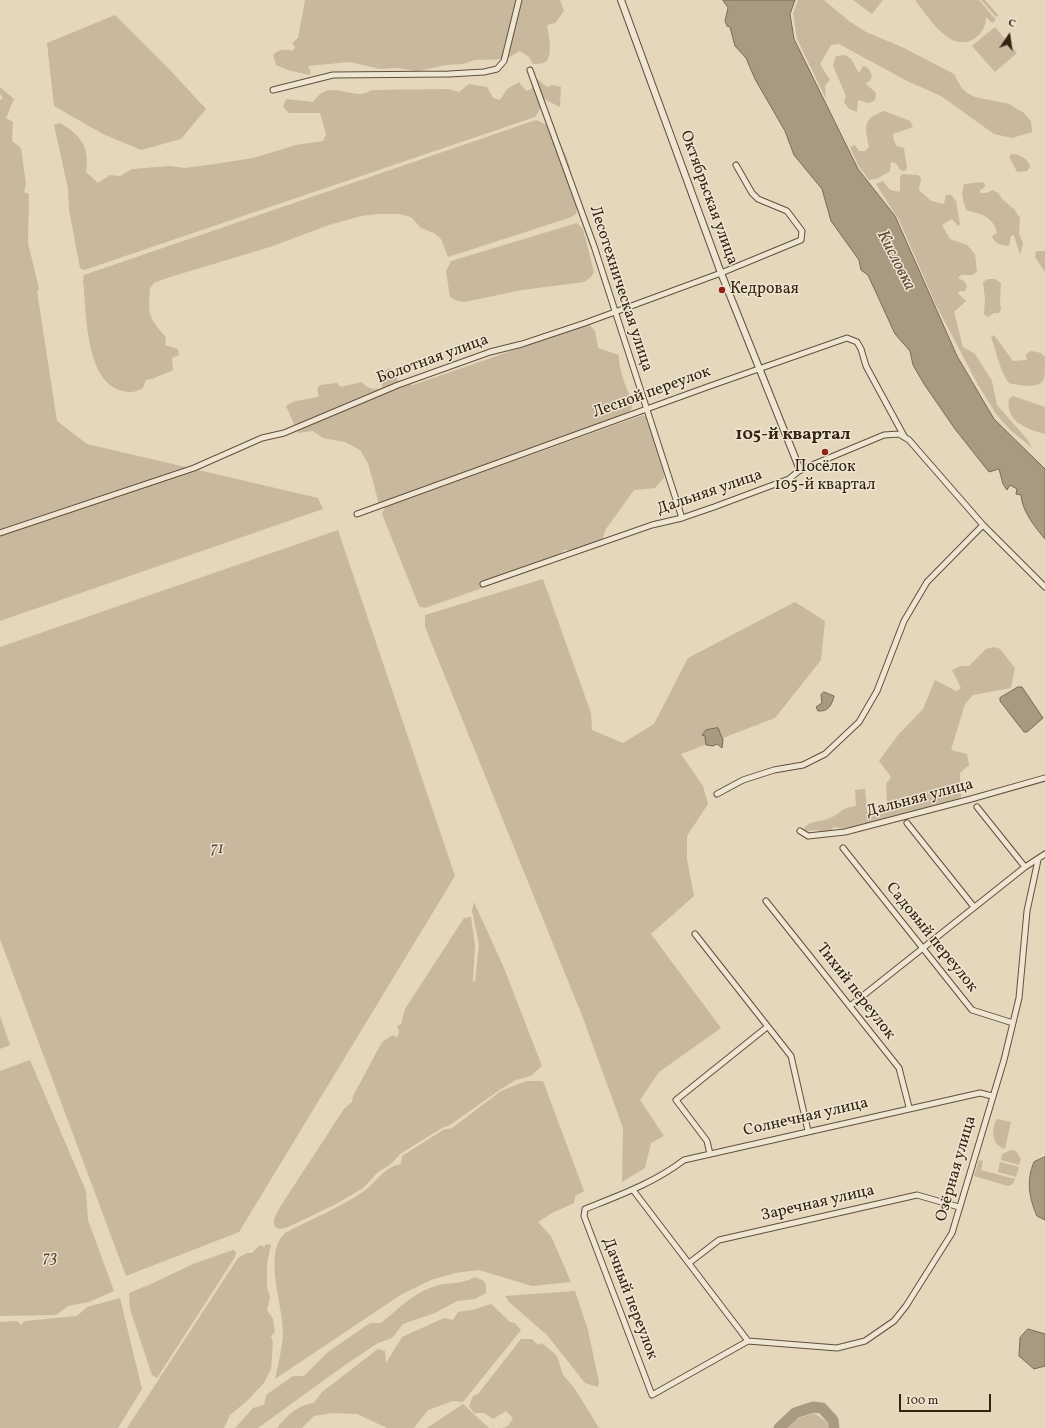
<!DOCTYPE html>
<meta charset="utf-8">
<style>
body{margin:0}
#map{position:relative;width:1045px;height:1428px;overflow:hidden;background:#e5d7bb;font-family:Vollkorn,serif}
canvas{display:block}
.north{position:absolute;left:989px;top:16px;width:40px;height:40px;-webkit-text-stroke:3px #eee5d3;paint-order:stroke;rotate:13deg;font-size:11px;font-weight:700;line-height:16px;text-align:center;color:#332311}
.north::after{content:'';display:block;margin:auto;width:14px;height:18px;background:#332311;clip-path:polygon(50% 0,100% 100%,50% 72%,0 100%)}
.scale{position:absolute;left:899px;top:1394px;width:92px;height:18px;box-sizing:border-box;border:2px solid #332311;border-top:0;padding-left:5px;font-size:12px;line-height:14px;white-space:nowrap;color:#332311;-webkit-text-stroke:3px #eee5d3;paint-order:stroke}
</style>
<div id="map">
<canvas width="1045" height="1428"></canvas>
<div class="north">С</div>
<div class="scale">100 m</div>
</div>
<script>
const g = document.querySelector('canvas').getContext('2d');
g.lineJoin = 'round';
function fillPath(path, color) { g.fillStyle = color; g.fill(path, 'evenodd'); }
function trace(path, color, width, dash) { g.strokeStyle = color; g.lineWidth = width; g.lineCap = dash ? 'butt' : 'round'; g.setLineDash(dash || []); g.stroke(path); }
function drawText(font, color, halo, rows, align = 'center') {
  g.font = font + ' Vollkorn,serif'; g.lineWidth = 3; g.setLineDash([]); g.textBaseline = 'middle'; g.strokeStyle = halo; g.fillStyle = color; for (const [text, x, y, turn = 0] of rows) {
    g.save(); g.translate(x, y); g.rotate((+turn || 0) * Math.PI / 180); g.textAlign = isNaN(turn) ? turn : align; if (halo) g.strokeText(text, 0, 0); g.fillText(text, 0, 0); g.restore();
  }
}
const green = new Path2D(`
 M305 0H560L564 11 555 23 547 25C548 32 554 58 545 62 542 64 536 64 533 64L529 57 520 51 506 59 475 60 463 64 446 65 418 71 396 68 380 69 350 62 308 66 311 72 309 75 288 70 276 65 273 55C279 49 285 49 293 51L295 47 292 43 298 38Z
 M798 0H824L849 21 866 32 902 47 954 74 961 87 967 93 975 97 1009 104 1024 113 1031 121 1032 132 1012 138 994 134 941 96 907 81 839 44 831 45 820 64 830 80 825 86 826 99 797 39 793 14Z
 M853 0H883L872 14Z
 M915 0H979L996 20 992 23 986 17C986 26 982 33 975 38 950 55 928 16 915 0Z
 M981 0H985L998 15 996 17Z
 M115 15 169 69 206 109 181 139 141 150 103 134 54 106 47 43Z
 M995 27 1017 53 995 72 972 46Z
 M845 55 851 59 859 73 863 66 868 68 872 75 870 81 865 83 876 93 875 100 869 103 858 100 857 112 849 109 844 102 846 96 833 66 836 56Z
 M537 79 547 87 553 85 561 87 560 107 544 99 539 111 535 117 84 270 80 268 69 210 68 189 54 125 60 123C81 135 90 147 86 172L98 183 110 175 120 176 132 169 170 166 185 168 215 164 253 158 296 145 323 141 326 134 320 113H289L283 107 286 99 313 102C328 81 340 94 361 94 364 94 369 91 373 90L448 89 459 92 469 84 487 87 493 98 500 100 507 89 519 82 526 91 531 89Z
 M0 87 14 99 6 118 13 122 12 141 21 148 26 184 24 192 29 194 28 243 39 289 37 291 57 421 87 444 318 498 323 509 0 621V100L3 98 0 94Z
 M884 111 910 121 913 127 893 134 894 141 897 146 904 148 907 168 905 171 900 170 896 163 891 162 890 171 877 179 869 180 858 165 850 147 855 145 859 151H865L869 147C865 126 862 119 884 111Z
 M536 120 549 126 558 151 565 153 570 167 566 175 577 207 576 214 569 218 448 257 441 239 434 233 421 228 411 217 399 214H378L361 216 329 225 270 247 167 278 154 283 150 288C148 313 148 318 166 337L165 345 178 349 179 355 172 358 173 370 152 379 146 380 143 388C139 390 133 393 129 392 84 389 87 313 83 280L84 275Z
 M1012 154C1020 154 1028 159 1030 167L1027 171 1017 172 1009 156Z
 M902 174 918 175 921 178 919 190 931 201 944 204 946 195H951L956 201 960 224 958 226 952 219 942 225 950 239 967 245 975 254 977 272 972 275H961L958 278 964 281 967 286 965 291H960L958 293 966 301 954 312 963 347 975 354 992 381 997 405 1027 439 1032 448 1009 429 996 414 977 383 936 305 900 222 876 184 883 181 890 190 900 192V177Z
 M983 182 985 185 984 188 980 190V193H986L993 190 998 193 1003 200 1014 209 1020 218 1019 234 1023 243 1020 255 1014 235 1011 236 1009 246C1002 245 994 244 992 236L997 233C993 216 981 214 966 210L962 195 964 184Z
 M577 223 583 229 594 272 591 277 584 282 522 290 464 302 458 301 450 297 446 271 451 261Z
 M1036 251H1045V272L1035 257Z
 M988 279H995L1001 283 1000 304 1001 308 999 313H994L988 317 984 314 985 299 983 282Z
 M589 324 595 331 598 348 619 355C618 364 623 379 626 387 630 397 637 403 628 414L379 504 368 463 360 450 345 442 323 438 313 431 298 433 286 406C296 398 308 401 319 396L317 389 320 385 337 383 341 387 362 382C368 389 372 390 382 388V372L389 368 396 372 398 382 413 385Z
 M994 335 1013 361 1027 360 1026 354 1031 351 1041 353 1045 357C1045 363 1045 374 1044 379 1039 390 1018 385 1009 383 999 370 997 352 991 337Z
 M1013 396 1045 407V434C1027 429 1005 422 1009 399Z
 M643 415 652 420 662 448 664 478 655 488 634 490 606 529 601 543 581 551 564 550 551 564 425 608 419 606 382 514 385 507Z
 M338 530 455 876 239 1232 126 1276 0 939V647Z
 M543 579 591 713 592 730 623 743 654 724 688 658 795 602 825 621 821 660 775 718 681 754 703 786 708 804 687 836V859L694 896 651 934 721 1028 659 1072 640 1100 664 1136 651 1143 645 1168 622 1182 623 1128 583 1018 425 627V615Z
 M995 647 1000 649 1015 668 1011 688 973 695 965 704 951 750 967 754 969 765 960 773 961 799 845 829 834 827 831 830V833H819L818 830 805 831 804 828C810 820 822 822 830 818 842 813 840 808 856 806L855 790 865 789 867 812 876 811 887 803 886 784 891 777 879 761 898 735 923 709 935 680 956 691 961 688 952 670 960 666H969L986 649Z
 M474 902 504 968 542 1066 531 1076 516 1080 501 1089 450 1125 442 1128 400 1154 392 1163 377 1173 363 1188 336 1204 286 1228 279 1229 274 1226V1219L280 1207 344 1109 352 1102 353 1096 382 1042 393 1035 397 1038 399 1031 397 1026 401 1024 405 1009 464 918 471 917 475 946 473 981 475 982 479 944 472 911Z
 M0 1016 10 1045 0 1049Z
 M30 1060 86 1191 88 1220 114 1291 89 1302 68 1306 56 1315 0 1316V1071Z
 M526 1081H543L584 1191 575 1196 574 1203 552 1213 538 1222 551 1236 571 1282 532 1286 479 1270 455 1273 431 1280 402 1294 275 1379C278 1365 282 1349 283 1334 284 1305 262 1255 285 1233 311 1219 340 1208 364 1191 377 1182 384 1167 401 1164L402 1156 443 1130 452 1128 501 1091Z
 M997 1119 1011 1122 1005 1149C991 1145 991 1129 997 1119Z
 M1011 1150 1016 1151 1021 1159 1019 1165 1001 1160 1002 1154Z
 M979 1160 983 1161 981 1170 1015 1179 1013 1184 1008 1186 974 1176Z
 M1000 1162 1019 1167 1016 1177 998 1172Z
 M266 1244 271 1245 267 1264V1287L270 1297 267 1310 273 1319 275 1332 271 1336 273 1343 271 1369 264 1383 248 1400 230 1415 224 1428H127L238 1258 247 1253H252L260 1245 264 1247Z
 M233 1250 236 1252 235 1257 157 1378 152 1375 130 1309 129 1293 151 1284 193 1264Z
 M475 1277 484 1281 486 1286V1293L475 1299 457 1301 435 1313 403 1324 392 1338 378 1343 345 1365 258 1428H235L253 1408 264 1405 266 1395 293 1376H304L328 1352 370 1323H381C396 1311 411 1295 430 1288 445 1281 460 1286 475 1277Z
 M575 1291 588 1330 599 1382 598 1387 585 1383 547 1335 509 1302 505 1296Z
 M120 1298 142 1389 118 1428H0V1322L17 1321 21 1325 25 1321 77 1316 87 1307Z
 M491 1304 510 1322 515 1323 521 1330 463 1402 453 1401 428 1410 414 1428H387L357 1414 332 1413 314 1416 302 1428H277C287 1415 298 1405 314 1403L322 1392 378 1349 385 1351 386 1363 402 1337 444 1318 453 1320 458 1312 472 1310Z
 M521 1339H532L538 1345 542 1343 557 1356 563 1375 575 1389 599 1428H502L508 1426 513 1418 506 1411 493 1419 484 1413H474L469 1406 473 1396 478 1394Z
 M463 1404 489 1428H427Z
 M814 1413 827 1422 828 1428H785L793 1420Z`);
const water = new Path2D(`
 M723 0H795L790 14 794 39 858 169 895 216 957 356 994 419 1045 469V539C1035 527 1022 511 1021 495L1016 494 1017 489 1010 485 1007 490 1003 484 999 469 989 472 955 429 924 384 913 365 910 351 895 334 868 275 861 270 859 260 831 221 822 189 794 155 785 131 755 79 746 58 735 46 730 27 727 26 725 21 728 8Z
 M1018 687H1022L1043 718 1027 732H1024L1000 701V698Z
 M824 692 834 696C832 705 828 712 818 711L816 707 822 703 821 695Z
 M718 728 723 740 722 748 717 744 713 746 706 745 705 736 702 735 706 730Z
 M1045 1157V1220L1037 1216C1029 1198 1026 1180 1034 1162Z
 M1028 1329 1045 1334V1366L1034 1369 1019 1356 1020 1338Z`);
const river = new Path2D(`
 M779 1428 795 1413 813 1407 822 1408 833 1420 834 1428`);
const minor = new Path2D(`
 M530 70 594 246 682 518
 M273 90 333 75 449 74 484 72 497 69 504 61 519 0
 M357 514 710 386 847 338 857 342 861 349 866 366 904 436
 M0 533 194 468 262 438 284 433 398 385 490 352 522 344 585 323 721 273 801 240 802 231 787 211 758 199 752 193 736 165
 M483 584 652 525 682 518 714 507 789 479 800 470 884 435 899 434 909 440 983 525 1045 587
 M717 794 743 780 774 770 803 765 825 754 859 722 877 691 904 621 927 582 983 525
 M977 807 1025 867
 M907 823 974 907
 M800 831 808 836 845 832 971 799 1045 778
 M843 848 972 1010 1013 1023
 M766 901 899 1068 909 1107
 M695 934 791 1056 808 1131
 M850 1006 1025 867 1045 854
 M710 1154 707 1141 676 1100 767 1027
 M633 1190 748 1341
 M689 1263 719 1240 917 1195 959 1207
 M748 1341 652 1395 584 1216 585 1209C620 1195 654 1183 684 1160L980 1093 992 1096
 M748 1341 837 1348 865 1341 894 1321 906 1306 952 1233 1004 1060 1019 998 1027 911 1038 860`);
const tertiary = new Path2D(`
 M621 0 721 273 800 470`);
const markers = [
 [722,290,4,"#8f2418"],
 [825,452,4,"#8f2418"]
];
const streetNames = [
 ["Октябрьская улица",708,198,70],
 ["Лесотехническая улица",620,289,72],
 ["Болотная улица",433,360,-20],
 ["Лесной переулок",652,393,-20],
 ["Дальняя улица",710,493,-19],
 ["Дальняя улица",920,799,-15],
 ["Садовый переулок",931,938,51],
 ["Тихий переулок",855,992,52],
 ["Солнечная улица",806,1118,-13],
 ["Озёрная улица",957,1169,-74],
 ["Заречная улица",818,1204,-13],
 ["Дачный переулок",629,1299,69]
];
const poiNames = [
 ["Кедровая",730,290],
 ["Посёлок",825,468,"center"],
 ["105-й квартал",825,486,"center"]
];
const parkNames = [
 ["71",217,850],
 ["73",50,1259]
];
const waterNames = [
 ["Кисловка",895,261,63]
];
const neighbourhoodNames = [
 ["105-й квартал",793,436]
];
fillPath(green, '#c7b89e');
fillPath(water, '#a89a81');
trace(water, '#796a54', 1);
trace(river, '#a89a81', 11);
trace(minor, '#60503c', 7);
trace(tertiary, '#60503c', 8);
trace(minor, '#eee5d3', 5);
trace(tertiary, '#eee5d3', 6);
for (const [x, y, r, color] of markers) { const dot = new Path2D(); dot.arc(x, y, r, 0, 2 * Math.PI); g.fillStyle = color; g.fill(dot); trace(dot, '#eee5d3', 1.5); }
drawText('16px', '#332311', '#eee5d3', streetNames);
drawText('16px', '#332311', '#eee5d3', poiNames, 'left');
drawText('italic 16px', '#584834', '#eee5d3', parkNames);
drawText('italic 17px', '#5c4d38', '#eee5d3', waterNames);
drawText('bold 17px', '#332311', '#eee5d3', neighbourhoodNames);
</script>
